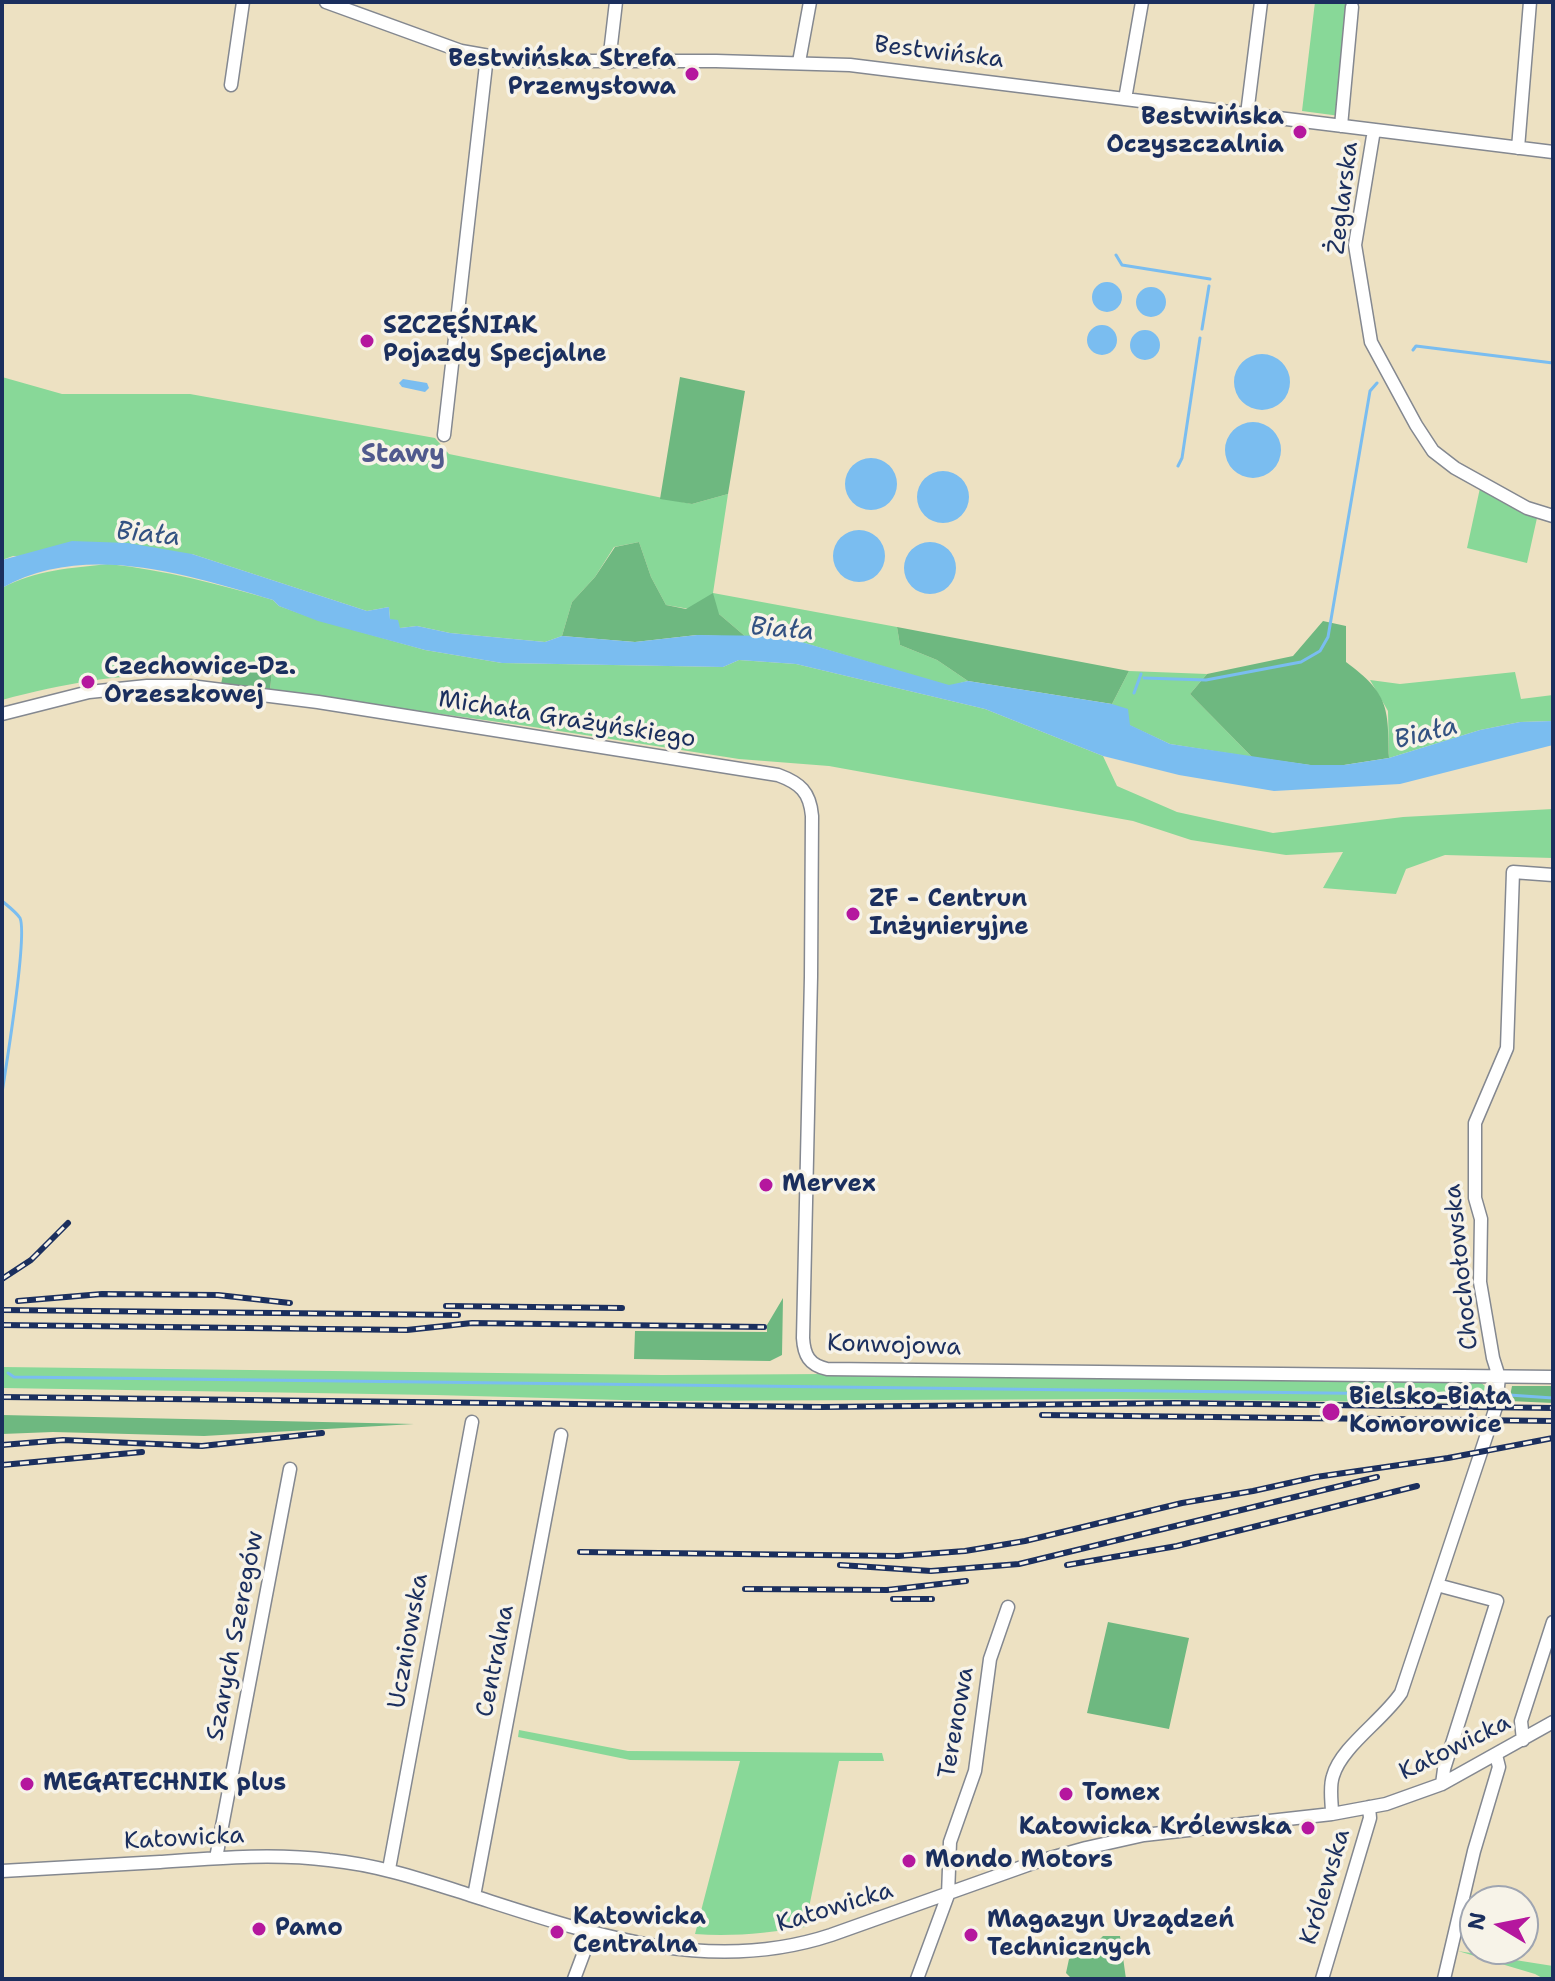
<!DOCTYPE html>
<meta charset="utf-8">
<style>
body{margin:0}
#map{position:relative;width:1555px;height:1981px;overflow:hidden;background:#ede1c2;font-family:"Shantell Sans",sans-serif}
canvas{display:block}
.frame{position:absolute;inset:0;border:4px solid #1b2f5e;pointer-events:none}
.north{position:absolute;left:1459px;top:1885px;width:80px;height:80px;box-sizing:border-box;background:#f7f3e8;border:2px solid #9fa5b1;border-radius:50%;rotate:280deg;font-size:22px;font-weight:700;line-height:32px;text-align:center;color:#1b2f5e}
.north::after{content:'';display:block;margin:auto;width:28px;height:36px;background:#b5179e;clip-path:polygon(50% 0,100% 100%,50% 72%,0 100%)}
</style>
<div id="map">
<canvas width="1555" height="1981"></canvas>
<div class="frame"></div>
<div class="north">N</div>
</div>
<script>
const g = document.querySelector('canvas').getContext('2d');
g.lineJoin = 'round';
function fillPath(path, color) { g.fillStyle = color; g.fill(path, 'evenodd'); }
function trace(path, color, width, dash) { g.strokeStyle = color; g.lineWidth = width; g.lineCap = dash ? 'butt' : 'round'; g.setLineDash(dash || []); g.stroke(path); }
function drawText(font, color, halo, rows, align = 'center') {
  g.font = font + ' "Shantell Sans",sans-serif'; g.lineWidth = 7; g.setLineDash([]); g.textBaseline = 'middle'; g.strokeStyle = halo; g.fillStyle = color; for (const [text, x, y, turn = 0] of rows) {
    g.save(); g.translate(x, y); g.rotate((+turn || 0) * Math.PI / 180); g.textAlign = isNaN(turn) ? turn : align; if (halo) g.strokeText(text, 0, 0); g.fillText(text, 0, 0); g.restore();
  }
}
const green = new Path2D(`
 M1315 2H1350L1340 116 1302 111Z
 M2 377 62 394H190L435 438 449 454 692 504 728 494 713 593 897 627 900 645 937 660 968 681 949 686 781 636 746 637 719 614 666 605 651 577 639 542 614 547 595 577 572 602 562 636 545 642 450 633 417 626 400 628 390 619 389 607 367 611 192 554 13 556 2 560Z
 M1480 488 1537 518 1527 563 1467 548Z
 M108 564C165 570 218 584 273 600L279 606 318 620 425 650 502 663 723 667 739 660 796 664 985 709 1103 756 1117 786 1177 812 1273 833 1403 817 1553 809V858L1445 855 1406 869 1396 894 1323 888 1343 852 1286 855 1191 840 1133 821 829 766 739 759 527 726 270 690 272 671 226 661 223 676C140 671 81 679 2 700V588C35 570 72 568 108 564Z
 M1129 671 1207 674 1190 694 1252 757 1170 744 1129 725 1112 704Z
 M1515 672 1521 699 1553 695V721L1520 722 1480 730 1389 758 1388 711 1370 680 1400 684Z
 M2 1367 663 1375 827 1374 1479 1381 1491 1391 1490 1403 1115 1399 659 1401 435 1395 2 1388Z
 M519 1730 628 1751 882 1753 884 1761H839L805 1927C768 1933 732 1937 695 1934L740 1761 630 1760 518 1737Z
 M1458 1951 1553 1966V1979H1544L1535 1974Z`);
const forest = new Path2D(`
 M680 377 745 391 728 494 692 504 660 499Z
 M639 542 651 577 666 605 686 609 713 593 719 614 746 637 697 635 635 642 562 636 572 602 595 577 615 547Z
 M1323 621 1346 626V662C1389 694 1388 707 1389 758L1344 765H1310L1252 757 1190 694 1207 674 1293 656Z
 M897 627 1129 671 1112 704 968 681 937 660 900 645Z
 M226 661 272 671 270 690 221 684Z
 M783 1298 782 1355 770 1361 634 1359 635 1331 767 1332V1325Z
 M1512 1386H1553V1403L1509 1401Z
 M2 1415 414 1424 204 1436 53 1432 2 1434Z
 M1108 1622 1189 1638 1169 1729 1087 1713Z
 M1103 1936H1120L1126 1979H1072L1066 1973 1069 1959 1089 1950Z`);
const water = new Path2D(`
 M1092 297a15 15 0 1 1 30 0a15 15 0 1 1-30 0Z
 M1136 302a15 15 0 1 1 30 0a15 15 0 1 1-30 0Z
 M1087 340a15 15 0 1 1 30 0a15 15 0 1 1-30 0Z
 M1130 345a15 15 0 1 1 30 0a15 15 0 1 1-30 0Z
 M1234 382a28 28 0 1 1 56 0a28 28 0 1 1-56 0Z
 M403 379 427 383 429 388 425 392 402 387 399 383Z
 M1225 450a28 28 0 1 1 56 0a28 28 0 1 1-56 0Z
 M845 484a26 26 0 1 1 52 0a26 26 0 1 1-52 0Z
 M917 497a26 26 0 1 1 52 0a26 26 0 1 1-52 0Z
 M833 556a26 26 0 1 1 52 0a26 26 0 1 1-52 0Z
 M72 541 128 543 192 554 367 611 389 607 390 619 398 620 400 628 417 626 450 633 545 642 562 636 635 642 697 635 781 636 949 685 968 681 1112 704 1128 709 1130 725 1170 744 1311 765H1344L1389 758 1480 730 1520 722 1553 721V745L1400 784 1274 791 1179 775 1103 756 985 709 796 664 739 660 723 667 502 663 425 650 318 621 279 606 273 600C188 575 85 541 2 588V560Z
 M904 568a26 26 0 1 1 52 0a26 26 0 1 1-52 0Z`);
const stream = new Path2D(`
 M1116 255 1122 265 1210 279
 M1202 329 1209 286
 M1413 350 1416 346 1553 363
 M1178 466 1182 458 1200 338
 M1144 678 1206 680 1301 662 1320 651 1328 637 1370 391 1377 383
 M1134 693 1141 674
 M2 901C8 906 16 912 20 918 28 936 6 1066 2 1093
 M8 1373 14 1377 1490 1395
 M1509 1395 1553 1398`);
const minor = new Path2D(`
 M326 2 461 51 518 61H716L850 65 1553 152
 M609 62 616 2
 M799 62 810 2
 M231 85 243 2
 M1125 99 1142 2
 M1247 114 1261 2
 M1341 126 1352 7
 M1374 130 1355 245 1371 342 1416 425 1433 451 1455 468 1527 508 1553 516
 M1518 148 1530 2
 M444 435 487 56
 M2 714 89 692 147 686H190L318 702 778 775C800 783 810 792 812 816L811 977 803 1338C804 1355 809 1365 827 1369L1553 1377
 M1437 1585 1497 1601 1444 1769 1442 1784
 M1523 1740 1521 1721 1553 1622
 M1332 1814C1332 1802 1329 1787 1333 1776 1341 1747 1383 1720 1401 1693L1496 1407 1499 1377 1493 1358 1480 1282 1481 1219 1475 1198V1123L1507 1048 1513 872 1553 875
 M216 1858 290 1469
 M389 1869 472 1422
 M2 1871C55 1868 107 1865 160 1862 216 1858 273 1853 329 1860 379 1865 423 1880 470 1895 589 1933 707 1976 831 1935L1036 1862 1086 1848 1144 1835 1332 1814 1386 1804 1442 1784 1553 1722
 M474 1896 561 1435
 M574 1979 592 1931
 M917 1979 948 1895 950 1842 975 1771 990 1659 1008 1607
 M1322 1979 1370 1818 1369 1807
 M1444 1979 1474 1851 1499 1767 1496 1755`);
const rail = new Path2D(`
 M2 1279 31 1260 68 1223
 M18 1301 102 1294 218 1295 290 1303
 M446 1306 622 1308
 M2 1310 458 1315
 M2 1325 407 1330 472 1323 764 1327
 M2 1397 822 1407 1176 1403 1553 1408
 M1042 1415 1553 1421
 M2 1445 63 1440 202 1446 322 1433
 M2 1465 142 1452
 M580 1552 898 1556 965 1551 1025 1541 1182 1503 1253 1491 1316 1477 1448 1458 1553 1438
 M840 1565 931 1571 1019 1564 1377 1477
 M1067 1565 1177 1546 1417 1486
 M745 1589 887 1590 966 1581
 M893 1599H932`);
const markers = [
 [692,74,8,"#b5179e"],
 [1300,132,8,"#b5179e"],
 [367,341,8,"#b5179e"],
 [88,682,8,"#b5179e"],
 [853,914,8,"#b5179e"],
 [766,1185,8,"#b5179e"],
 [1331,1412,10,"#b5179e"],
 [27,1784,8,"#b5179e"],
 [1066,1794,8,"#b5179e"],
 [1308,1828,8,"#b5179e"],
 [909,1861,8,"#b5179e"],
 [259,1929,8,"#b5179e"],
 [557,1932,8,"#b5179e"],
 [971,1935,8,"#b5179e"]
];
const streetNames = [
 ["Bestwińska",939,53,7],
 ["Żeglarska",1344,198,-83],
 ["Michała Grażyńskiego",567,720,9],
 ["Chochołowska",1462,1267,-96],
 ["Konwojowa",894,1346,2],
 ["Szarych Szeregów",236,1636,-79],
 ["Uczniowska",409,1641,-80],
 ["Centralna",496,1661,-79],
 ["Terenowa",957,1723,-80],
 ["Katowicka",1455,1748,-26],
 ["Katowicka",184,1839,-3],
 ["Królewska",1326,1887,-73],
 ["Katowicka",835,1908,-17]
];
const poiNames = [
 ["Bestwińska Strefa",676,60,"right"],
 ["Przemysłowa",676,88,"right"],
 ["Bestwińska",1284,118,"right"],
 ["Oczyszczalnia",1284,146,"right"],
 ["SZCZĘŚNIAK",383,327],
 ["Pojazdy Specjalne",383,355],
 ["Czechowice-Dz.",104,668],
 ["Orzeszkowej",104,696],
 ["ZF - Centrun",869,900],
 ["Inżynieryjne",869,928],
 ["Mervex",782,1185],
 ["Bielsko-Biała",1349,1398],
 ["Komorowice",1349,1426],
 ["MEGATECHNIK plus",43,1784],
 ["Tomex",1082,1794],
 ["Katowicka Królewska",1292,1828,"right"],
 ["Mondo Motors",925,1861],
 ["Katowicka",573,1918],
 ["Centralna",573,1946],
 ["Magazyn Urządzeń",987,1921],
 ["Technicznych",987,1949],
 ["Pamo",275,1929]
];
const neighbourhoodNames = [
 ["Stawy",403,455]
];
const waterNames = [
 ["Biała",148,535,6],
 ["Biała",782,630,5],
 ["Biała",1426,734,-14]
];
fillPath(green, '#88d898');
fillPath(forest, '#6eb880');
fillPath(water, '#7abdf0');
trace(stream, '#7abdf0', 3);
trace(minor, '#848890', 15);
trace(minor, '#fff', 12);
trace(rail, '#1b2f5e', 6);
trace(rail, '#f7f3e8', 3, [9]);
for (const [x, y, r, color] of markers) { const dot = new Path2D(); dot.arc(x, y, r, 0, 2 * Math.PI); g.fillStyle = color; g.fill(dot); trace(dot, '#f7f3e8', 3); }
drawText('24px', '#1b2f5e', '#f7f3e8', streetNames);
drawText('bold 24px', '#1b2f5e', '#f7f3e8', poiNames, 'left');
drawText('bold 26px', '#515a8d', '#f7f3e8', neighbourhoodNames);
drawText('italic 26px', '#335282', '#f7f3e8', waterNames);
</script>
